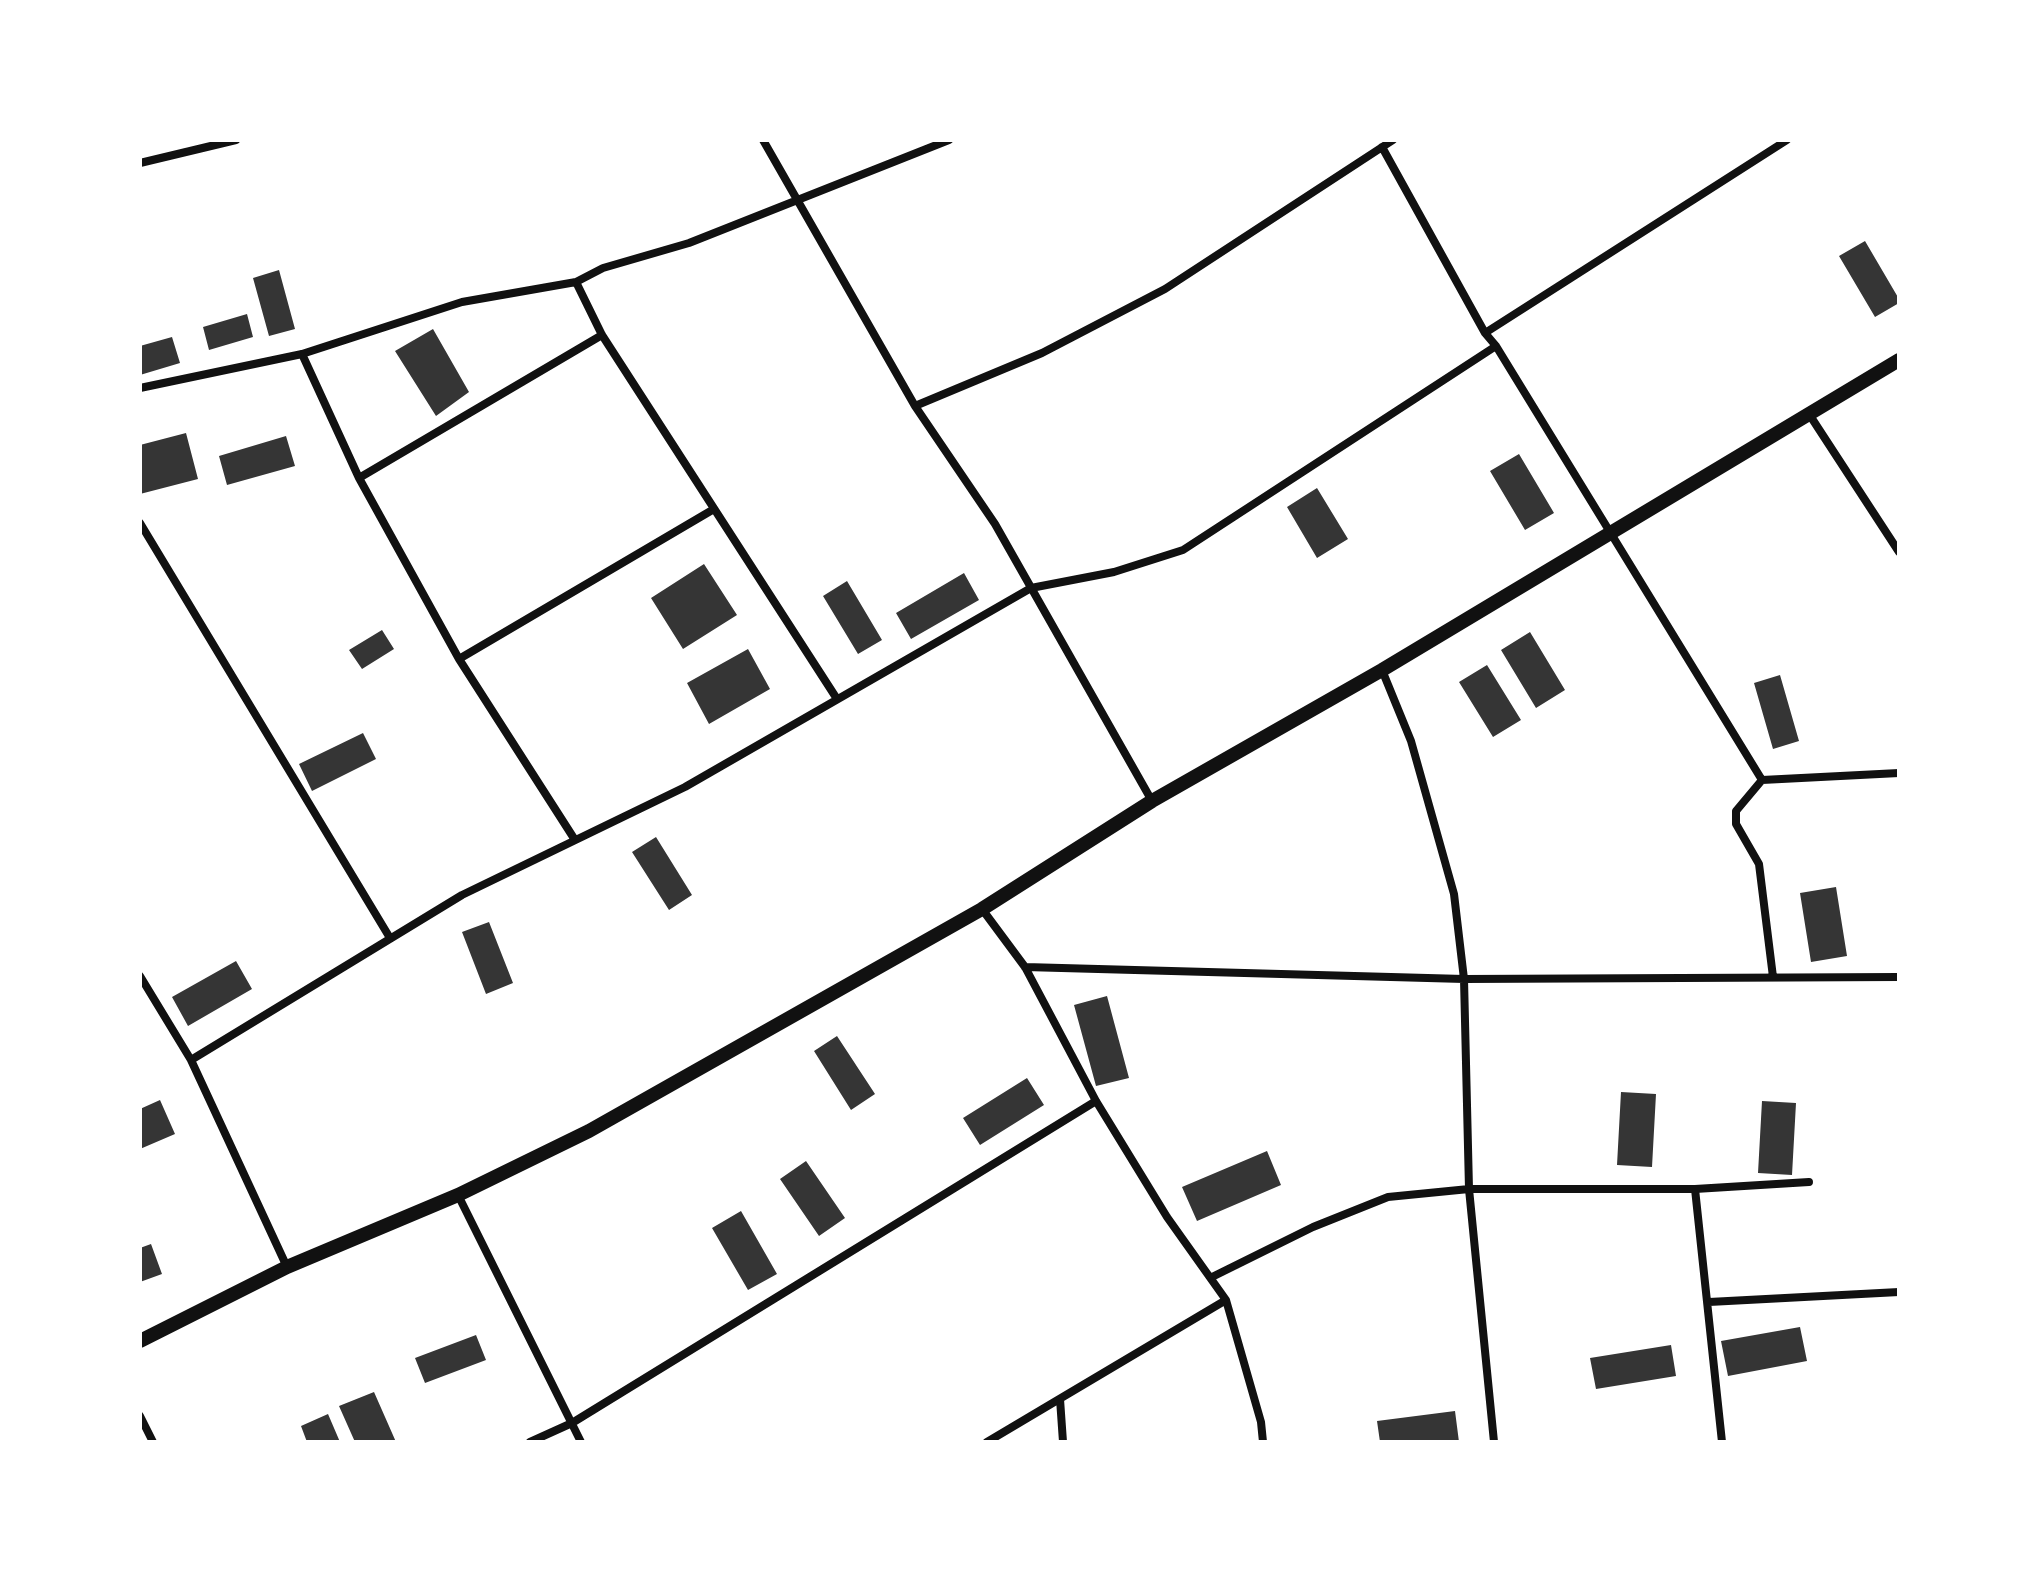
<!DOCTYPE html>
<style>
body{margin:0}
#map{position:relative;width:2039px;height:1582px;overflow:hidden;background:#fff;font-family:Rubik,sans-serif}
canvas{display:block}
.frame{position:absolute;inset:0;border:142px solid #fff;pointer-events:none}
</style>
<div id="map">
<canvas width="2039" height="1582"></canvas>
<div class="frame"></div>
</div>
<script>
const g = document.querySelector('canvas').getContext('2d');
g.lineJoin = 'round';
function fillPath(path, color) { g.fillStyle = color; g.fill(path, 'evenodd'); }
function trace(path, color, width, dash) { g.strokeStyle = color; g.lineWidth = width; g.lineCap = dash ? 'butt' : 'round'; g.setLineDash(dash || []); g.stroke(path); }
const building = new Path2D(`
 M1865 241 1899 299V303L1875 317 1839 256Z
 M279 270 295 329 269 336 253 278Z
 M247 314 253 337 209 350 203 327Z
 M433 329 469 392 436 416 395 351Z
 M172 337 180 363 140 375V346Z
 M186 433 198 479 140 494V445Z
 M286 436 295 466 227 485 219 456Z
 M1519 454 1554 513 1525 530 1490 471Z
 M1317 488 1348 539 1317 558 1287 507Z
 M704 564 737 615 683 649 651 598Z
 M964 573 979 600 911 639 896 613Z
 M847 581 882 640 858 654 823 596Z
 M382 630 394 649 362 669 349 650Z
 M1530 632 1565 690 1536 708 1501 650Z
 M748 649 770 689 709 724 687 683Z
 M1487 665 1521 720 1493 737 1459 682Z
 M1780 675 1799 741 1773 749 1754 683Z
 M363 733 376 759 312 791 299 764Z
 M656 837 692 895 669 910 632 852Z
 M1836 887 1847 956 1811 962 1800 893Z
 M489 922 513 983 486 994 462 932Z
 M236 961 252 989 188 1026 172 997Z
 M1107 996 1129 1078 1096 1086 1074 1005Z
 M837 1036 875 1094 851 1110 814 1051Z
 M1027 1078 1044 1105 980 1145 963 1118Z
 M1621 1092 1656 1094 1652 1167 1617 1165Z
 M160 1100 175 1134 140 1149V1109Z
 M1762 1101 1796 1103 1792 1175 1758 1173Z
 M1267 1151 1281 1185 1197 1221 1182 1187Z
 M806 1161 845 1218 819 1236 780 1179Z
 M741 1211 777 1274 748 1290 712 1228Z
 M151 1244 162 1274 140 1282V1248Z
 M1800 1327 1807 1361 1728 1376 1721 1341Z
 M476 1335 486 1360 425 1383 415 1358Z
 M1671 1345 1676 1376 1596 1389 1590 1358Z
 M374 1392 396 1442H355L339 1406Z
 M1455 1411 1459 1442H1380L1377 1421Z
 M328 1414 340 1442H307L301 1426Z`);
const minor = new Path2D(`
 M763 140 915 406 995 524 1152 801
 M1382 147 1485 333 1496 346 1762 780 1899 773
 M140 163 236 140
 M576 282 602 335 837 699
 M1485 333 1787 140
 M302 354 359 478 459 659 575 840
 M140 388 302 354 462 302 576 282 603 268 689 243 949 140
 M915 406 1042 353 1165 289 1393 140
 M1809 414 1899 552
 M359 478 602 335
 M140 523 390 938
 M459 659 714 509
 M1382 670 1411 741 1454 894 1464 979 1469 1189 1494 1442
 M1762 780 1736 811V824L1759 864 1773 977
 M982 909 1025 967 1096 1101 1167 1217 1226 1300 1261 1422 1263 1442
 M1025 967 1464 979 1899 977
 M140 976 191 1060 287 1267
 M191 1060 462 895 685 787 1031 588 1114 572 1183 550 1496 346
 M1695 1189 1722 1442
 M458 1195 581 1442
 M1212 1277 1313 1227 1388 1197 1469 1189H1695L1809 1182
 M1709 1302 1899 1292
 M1060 1399 1063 1442
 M140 1416 153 1442
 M530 1442 572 1423 1096 1101
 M987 1442 1226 1300`);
const tertiary = new Path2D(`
 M140 1341 287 1267 458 1195 589 1131 982 909 1152 801 1382 670 1899 360`);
fillPath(building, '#353535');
trace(minor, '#111', 8);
trace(tertiary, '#111', 14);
</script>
